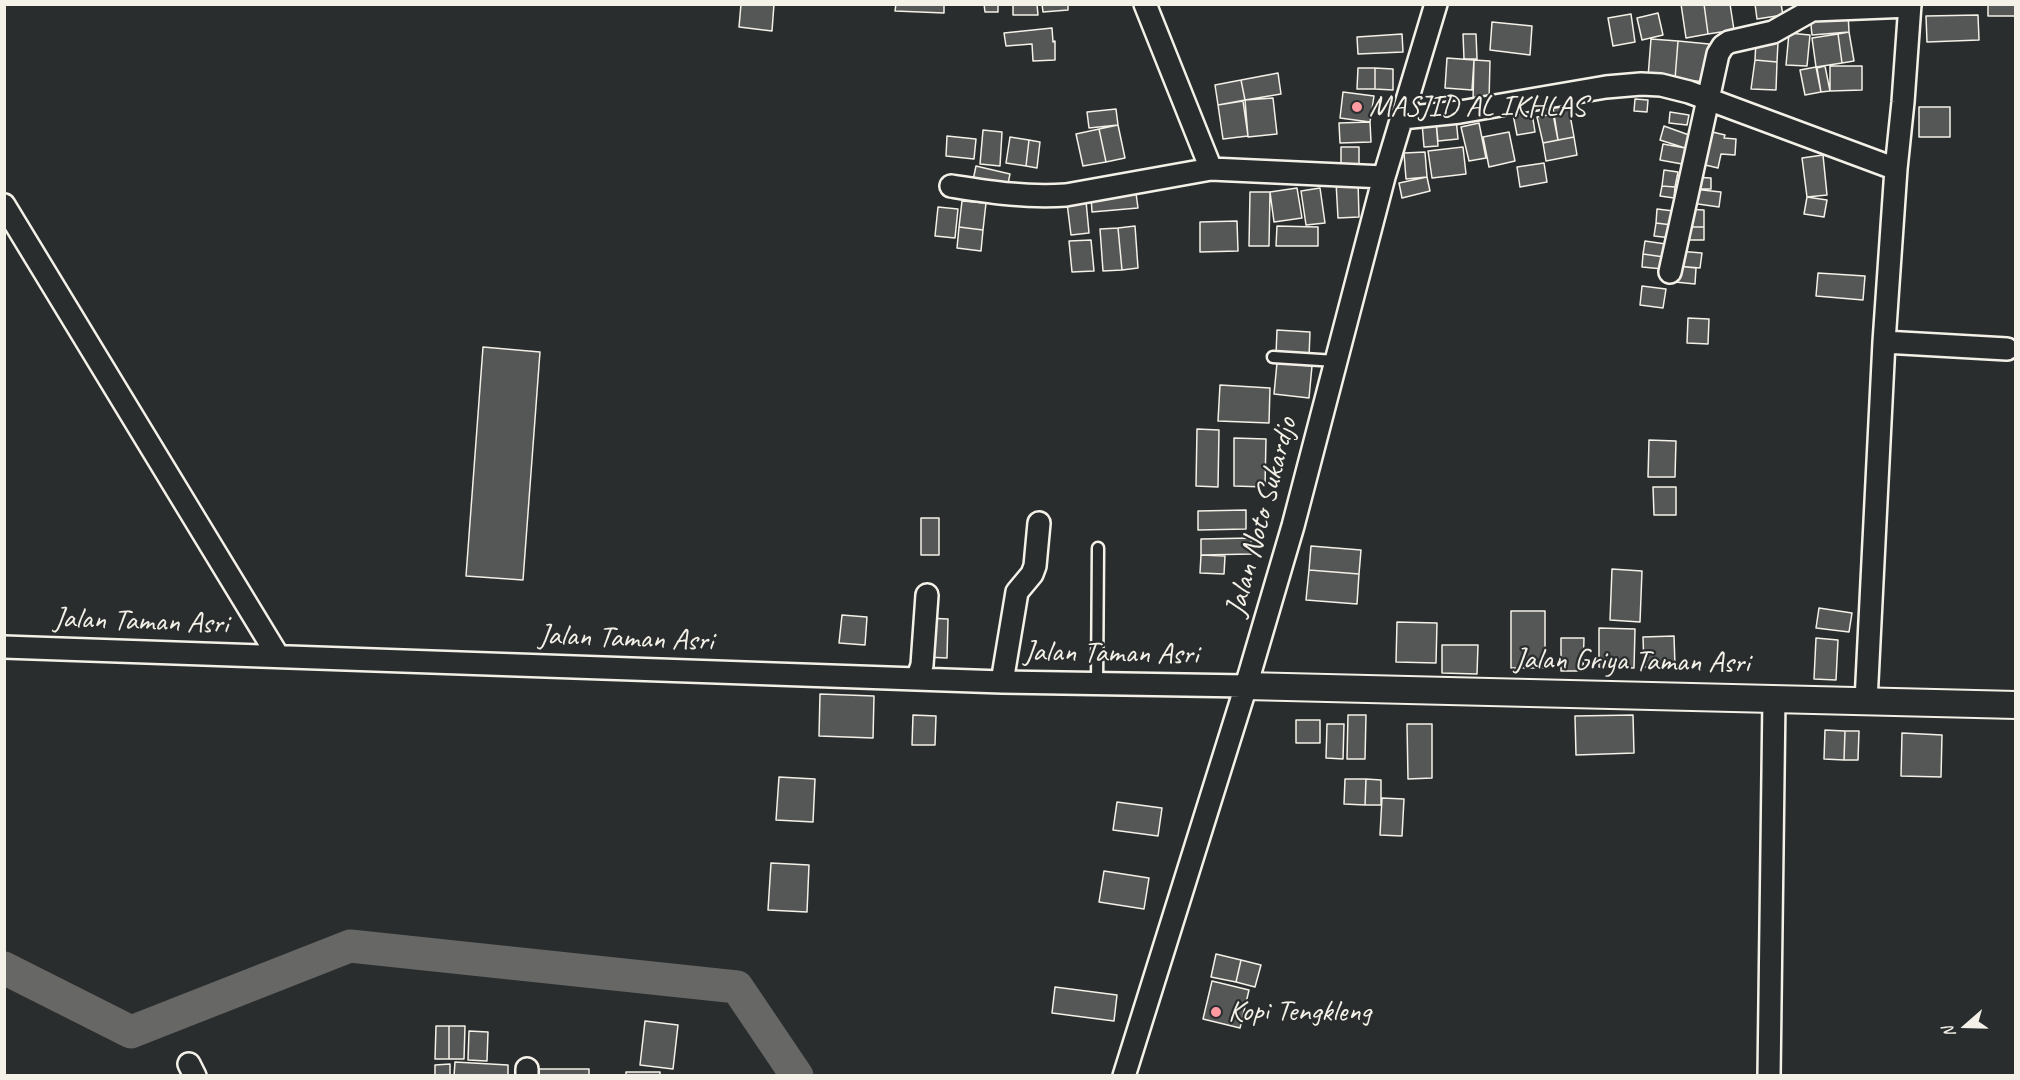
<!DOCTYPE html>
<style>
body{margin:0}
#map{position:relative;width:2020px;height:1080px;overflow:hidden;background:#2a2d2e;font-family:Caveat,sans-serif}
canvas{display:block}
.frame{position:absolute;inset:0;border:6px solid #f4f1e8;pointer-events:none}
.north{position:absolute;left:1936px;top:996px;width:60px;height:60px;-webkit-text-stroke:4px #2a2d2e;paint-order:stroke;rotate:250deg;font-size:16px;font-weight:700;line-height:24px;text-align:center;color:#f4f1e8}
.north::after{content:'';display:block;margin:auto;width:21px;height:27px;background:#f4f1e8;clip-path:polygon(50% 0,100% 100%,50% 72%,0 100%)}
</style>
<div id="map">
<canvas width="2020" height="1080"></canvas>
<div class="frame"></div>
<div class="north">N</div>
</div>
<script>
const g = document.querySelector('canvas').getContext('2d');
g.lineJoin = 'round';
function trace(path, color, width, dash) { g.strokeStyle = color; g.lineWidth = width; g.lineCap = dash ? 'butt' : 'round'; g.setLineDash(dash || []); g.stroke(path); }
function fillPath(path, color) { g.fillStyle = color; g.fill(path, 'evenodd'); }
function drawText(font, color, halo, rows, align = 'center') {
  g.font = font + ' Caveat,sans-serif'; g.lineWidth = 4.5; g.setLineDash([]); g.textBaseline = 'middle'; g.strokeStyle = halo; g.fillStyle = color; for (const [text, x, y, turn = 0] of rows) {
    g.save(); g.translate(x, y); g.rotate((+turn || 0) * Math.PI / 180); g.textAlign = isNaN(turn) ? turn : align; if (halo) g.strokeText(text, 0, 0); g.fillText(text, 0, 0); g.restore();
  }
}
const river = new Path2D(`
 M4 968 131 1032 350 946 737 987 797 1076`);
const building = new Path2D(`
 M741 4H774L772 31 739 27Z
 M896 4H944V13L895 11Z
 M984 4H998V12H985Z
 M1013 4H1037L1038 15H1013Z
 M1042 4H1068V10L1043 12Z
 M1681 4H1704L1708 34 1686 38Z
 M1704 4H1730L1734 30 1708 34Z
 M1755 4H1781L1783 15 1757 19Z
 M1988 4H2016V16H1988Z
 M1848 12 1849 32 1812 35 1810 15Z
 M1658 13 1663 35 1642 40 1637 18Z
 M1631 14 1635 42 1613 46 1608 18Z
 M1978 15 1979 40 1927 42 1926 16Z
 M1492 22 1532 26 1530 55 1490 50Z
 M1052 28 1053 42 1055 41V60L1033 61 1032 44 1006 46 1004 33Z
 M1849 32 1854 61 1842 63 1838 34Z
 M1789 33 1810 35 1807 66 1786 65Z
 M1402 34 1403 52 1358 54 1357 37Z
 M1463 34H1476L1477 59H1464Z
 M1838 34 1842 63 1816 67 1812 38Z
 M1651 39 1678 41 1675 79 1648 77Z
 M1756 40 1778 42 1777 62 1755 60Z
 M1678 41 1709 44 1706 82 1675 79Z
 M1447 58 1474 60 1472 90 1445 88Z
 M1474 60 1490 61 1489 101H1473Z
 M1755 60 1777 62 1776 90 1751 89Z
 M1825 66 1830 91 1821 92 1817 68Z
 M1830 66H1862V90L1830 91Z
 M1816 67 1821 92 1805 95 1800 70Z
 M1358 68H1375V89H1357Z
 M1375 68 1393 69V90L1375 89Z
 M1278 73 1281 94 1245 100 1241 80Z
 M1241 80 1245 100 1218 105 1215 85Z
 M1343 92 1374 96 1370 122 1340 118Z
 M1273 98 1277 134 1248 137 1245 100Z
 M1635 99 1648 100 1647 112 1634 111Z
 M1243 101 1248 136 1223 139 1218 105Z
 M1568 104 1574 137 1558 140 1553 107Z
 M1531 106 1535 132 1517 135 1512 109Z
 M1919 107H1950V137H1919Z
 M1116 109 1118 125 1089 128 1087 112Z
 M1670 112 1689 115 1687 125 1669 123Z
 M1553 114 1558 140 1543 143 1537 117Z
 M1456 118 1458 139 1438 141 1436 121Z
 M1436 121 1438 146 1424 147 1422 123Z
 M1370 122 1371 142 1340 143 1339 123Z
 M1479 123 1486 158 1469 161 1461 127Z
 M1118 125 1125 158 1106 162 1099 129Z
 M1664 126 1689 135 1685 148 1660 140Z
 M1099 129 1106 162 1083 166 1076 134Z
 M983 130 1002 132 1000 166 980 164Z
 M1704 130 1725 135 1724 138 1736 139 1735 155 1721 154 1718 168 1697 163Z
 M1509 132 1515 161 1489 167 1483 137Z
 M947 136 976 139 974 159 946 156Z
 M1010 137 1029 140 1026 166 1006 163Z
 M1574 137 1577 155 1546 161 1543 143Z
 M1029 140 1040 142 1037 168 1026 166Z
 M1663 144 1685 148 1682 164 1660 160Z
 M1341 147H1359V166H1341Z
 M1463 147 1466 174 1432 178 1428 151Z
 M1425 152 1427 177 1406 179 1404 153Z
 M1823 155 1827 195 1807 197 1802 158Z
 M1544 163 1547 182 1520 187 1517 167Z
 M976 166 1010 174 1006 193 972 185Z
 M1664 170 1678 172 1675 187 1662 186Z
 M1427 177 1430 191 1402 198 1399 183Z
 M1693 177 1711 178V189H1693Z
 M1358 181 1359 217 1338 218 1336 182Z
 M1662 186 1675 187 1674 198 1660 196Z
 M1297 188 1302 218 1274 222 1270 192Z
 M1320 188 1325 223 1306 225 1301 191Z
 M1693 189 1721 192 1719 207 1691 203Z
 M1250 192H1270L1269 246H1249Z
 M1136 193 1138 208 1092 212 1091 197Z
 M1807 197 1827 200 1824 217 1804 214Z
 M962 201 986 203 983 230 959 227Z
 M1086 201 1089 233 1071 235 1067 203Z
 M938 207 958 209 955 238 935 236Z
 M1657 209 1674 211 1672 225 1656 223Z
 M1685 209 1704 210V227H1685Z
 M1237 221 1238 251 1200 252V222Z
 M1656 223 1672 225 1671 238 1654 236Z
 M1135 226 1138 268 1122 270 1118 228Z
 M1277 226 1318 227V246H1276Z
 M959 227 983 230 981 251 957 248Z
 M1685 227H1704V240H1685Z
 M1118 228 1122 270 1103 271 1100 229Z
 M1091 240 1094 271 1072 272 1069 241Z
 M1645 241 1666 244 1664 257 1643 254Z
 M1678 251 1702 253 1700 268 1677 266Z
 M1643 254 1664 257 1663 269 1642 267Z
 M1677 266 1696 268 1695 284 1675 282Z
 M1818 273 1865 276 1863 300 1816 296Z
 M1642 286 1666 289 1663 308 1640 305Z
 M1688 318 1709 319 1708 344 1687 343Z
 M1277 330 1310 332 1309 357 1276 354Z
 M483 347 540 352 523 580 466 576Z
 M1277 363 1312 366 1309 398 1274 394Z
 M1220 385 1270 388 1269 423 1218 421Z
 M1197 429 1219 430 1218 487 1196 486Z
 M1234 438 1266 439 1265 487 1234 486Z
 M1649 440 1676 441 1675 477H1648Z
 M1653 487H1676V515H1654Z
 M1246 510V529L1198 530V511Z
 M921 518H939V555H921Z
 M1251 538 1252 554 1201 555V539Z
 M1311 546 1361 550 1359 574 1309 570Z
 M1201 555 1225 556 1224 574 1200 573Z
 M1612 569 1642 571 1640 622 1610 620Z
 M1309 570 1359 574 1357 604 1306 600Z
 M1819 608 1852 613 1849 632 1816 628Z
 M1511 611H1545V668H1511Z
 M842 615 867 617 865 645 839 643Z
 M927 618 948 619 947 658 926 657Z
 M1397 622 1437 623 1436 663 1396 662Z
 M1599 628 1635 629 1634 668 1599 667Z
 M1674 636 1675 666 1644 667 1643 637Z
 M1561 638H1584L1583 671H1561Z
 M1816 638 1838 640 1836 680 1814 679Z
 M1442 645H1478L1477 674 1442 673Z
 M820 694 874 696 873 738 819 736Z
 M913 715 936 716 935 745H912Z
 M1348 715H1366L1365 759H1347Z
 M1633 715 1634 753 1576 755 1575 716Z
 M1296 720H1320V743H1296Z
 M1327 724H1344L1343 759 1326 758Z
 M1407 724H1432V778L1408 779Z
 M1825 730 1845 731 1844 760 1824 759Z
 M1845 731H1859L1858 760H1844Z
 M1902 733 1942 735 1941 777 1901 776Z
 M779 777 815 779 813 822 776 820Z
 M1345 779H1366L1365 805 1344 804Z
 M1366 779 1381 780V805H1365Z
 M1382 798 1404 799 1402 836 1380 835Z
 M1117 802 1162 808 1158 836 1113 830Z
 M771 863 809 865 807 912 768 910Z
 M1104 871 1149 878 1144 909 1099 902Z
 M1216 954 1241 960 1236 982 1211 977Z
 M1241 960 1261 965 1255 987 1236 982Z
 M1212 981 1249 990 1240 1028 1203 1019Z
 M1055 987 1117 995 1114 1021 1052 1013Z
 M645 1021 678 1025 673 1069 640 1065Z
 M436 1026H449V1059H435Z
 M449 1026H465L464 1059H449Z
 M469 1031 488 1032 487 1061 468 1060Z
 M455 1062 508 1065V1076H454Z
 M450 1064V1076H435V1065Z
 M539 1069H589V1076H539Z
 M626 1072H660V1076H626Z`);
const service = new Path2D(`
 M1273 357 1336 361
 M1097 684 1098 548`);
const minor = new Path2D(`
 M1145 4 1211 169
 M1402 118 1460 112 1606 87 1641 84 1661 85 1689 92 1896 169
 M951 186C990 192 1027 198 1066 195L1211 169 1384 177
 M4 205 278 656
 M1670 272 1718 54 1723 46 1729 42 1773 32 1812 10 1910 6
 M1884 342 2007 349
 M4 647 1002 682 1246 686
 M917 679 922 665 927 595
 M1002 682 1017 592 1032 574 1035 566 1039 523
 M1866 701 1884 342 1896 169 1903 102 1910 4
 M189 1064 195 1076
 M527 1069V1076
 M1124 1076 1246 686 1293 526 1384 177 1436 4
 M1769 1076 1774 698`);
const tertiary = new Path2D(`
 M1246 686 2016 705`);
const markers = [
 [1357,107,6,"#ff9aa2"],
 [1216,1012,6,"#ff9aa2"]
];
const poiNames = [
 ["MASJID AL IKHLAS",1369,107],
 ["Kopi Tengkleng",1228,1012]
];
const streetNames = [
 ["Jalan Noto Sukardjo",1262,517,-75],
 ["Jalan Taman Asri",141,622,2],
 ["Jalan Taman Asri",626,639,2],
 ["Jalan Taman Asri",1111,654,1],
 ["Jalan Griya Taman Asri",1632,662,1]
];
trace(river, '#676866', 33);
fillPath(building, '#555756');
trace(building, '#f4f1e8', 1.5);
trace(service, '#f4f1e8', 15);
trace(minor, '#f4f1e8', 26);
trace(tertiary, '#f4f1e8', 30);
trace(service, '#2a2d2e', 10);
trace(minor, '#2a2d2e', 21);
trace(tertiary, '#2a2d2e', 26);
for (const [x, y, r, color] of markers) { const dot = new Path2D(); dot.arc(x, y, r, 0, 2 * Math.PI); g.fillStyle = color; g.fill(dot); trace(dot, '#2a2d2e', 2); }
drawText('30px', '#f4f1e8', '#2a2d2e', poiNames, 'left');
drawText('30px', '#f4f1e8', '#2a2d2e', streetNames);
</script>
